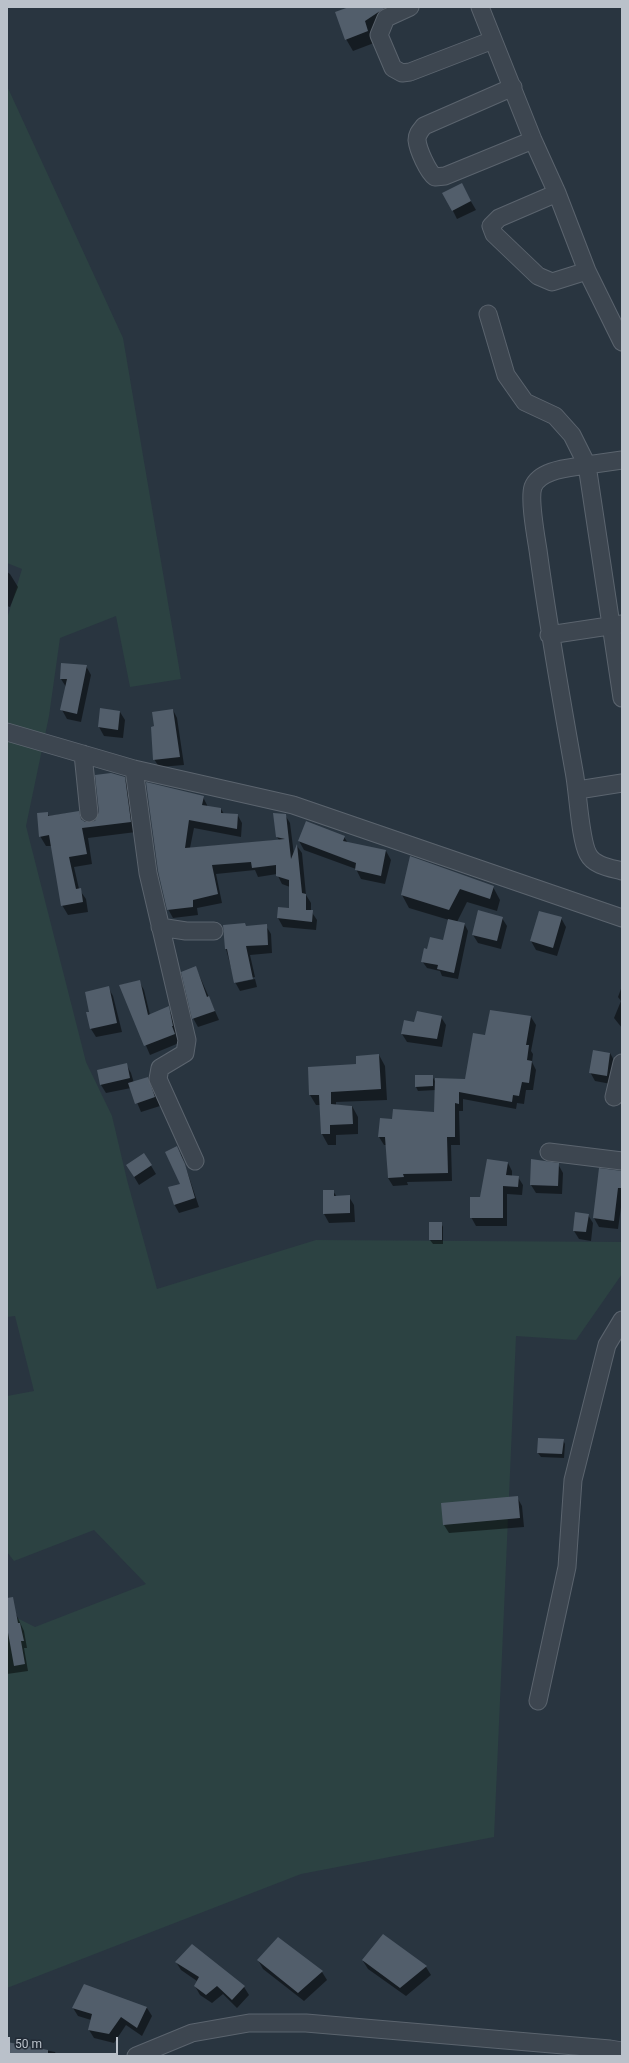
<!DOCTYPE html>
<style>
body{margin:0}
#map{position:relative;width:629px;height:2063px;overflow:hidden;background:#293540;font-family:Roboto,sans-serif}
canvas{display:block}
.frame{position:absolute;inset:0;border:8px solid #bac1ca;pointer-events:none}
.scale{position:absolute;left:8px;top:2037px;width:110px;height:18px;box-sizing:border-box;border:2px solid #bac1ca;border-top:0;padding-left:5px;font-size:12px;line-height:14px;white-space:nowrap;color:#bac1ca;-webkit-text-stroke:3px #222b36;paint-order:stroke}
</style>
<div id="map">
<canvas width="629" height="2063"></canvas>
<div class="frame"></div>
<div class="scale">50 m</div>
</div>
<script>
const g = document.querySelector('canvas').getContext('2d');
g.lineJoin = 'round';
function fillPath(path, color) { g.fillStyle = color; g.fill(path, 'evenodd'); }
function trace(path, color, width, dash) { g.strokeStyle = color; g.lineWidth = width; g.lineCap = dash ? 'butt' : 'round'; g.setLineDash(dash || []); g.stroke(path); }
const green = new Path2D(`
 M7 86 123 338 181 679 130 687 116 616 60 638 49 716 26 826 86 1062 112 1116 127 1180 157 1289 316 1240 622 1242V1274L576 1340 516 1336 494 1837 301 1874 7 1988V1613L35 1627 146 1584 94 1530 14 1561 7 1552V1396L34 1391 15 1316 7 1317V619L22 569 7 563Z`);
const shadow = new Path2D(`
 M352 7H411L370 33 374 43 353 51 346 39Z
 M444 193H466L476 210 457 219Z
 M7 572 10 574 18 587 10 607 7 606Z
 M86 666 91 675 81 722 67 719 62 710 66 687 61 679Z
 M173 710 177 718 184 765 159 767 154 759Z
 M120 712 125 720 123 738 104 736 99 727Z
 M124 778 130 788 136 832 88 838 92 864 74 867 79 889 86 899 88 912 68 915 62 905 52 846H46L40 836 47 813 49 816 78 812 84 823 95 822Z
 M147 783 203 797 208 807 221 809 224 814H237L242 823 241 837 194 828 190 848 279 840 277 837 285 815 290 823 294 855 297 846 302 853 306 895 311 903V911L317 920 316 930 283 927 278 918 279 908 290 909V887L282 884 277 874 258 877 255 870 216 874 222 903 197 908 198 915 173 918 168 909Z
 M344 837 348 843 386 851 391 860 385 884 361 879 356 869 304 850 299 841Z
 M411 857 493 887 500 900 497 911 467 902 457 922 464 923 468 931 458 979 442 976 440 971 427 968 422 961 428 950 444 941 449 920 409 908 402 895Z
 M502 918 507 926 501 949 478 943 473 935Z
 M561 918 566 927 557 956 536 950 531 941Z
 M266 926 271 934 272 953 250 955 255 977 236 981V983L255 979 257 987 240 991 235 982 226 949 246 927Z
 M196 968 219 1020 198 1027 193 1018Z
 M139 981 144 990 150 1015 168 1008 173 1016 178 1035H176L179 1043 150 1055 120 985Z
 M622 986V1028L614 1018 621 1001 618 997Z
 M108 987 113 996 122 1032 96 1037 91 1029V1012Z
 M490 1011 531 1017 536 1025 531 1051 533 1054 532 1062 536 1070 533 1090H526L524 1104 517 1103 516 1109 463 1099V1111H459L460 1145H451L452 1181 407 1182 408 1185 393 1186 388 1178 387 1145H384L379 1137 393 1120 435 1113 436 1090 418 1091 416 1087V1076H432L436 1083 466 1080 486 1036Z
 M441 1017 446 1025 442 1047 407 1042 402 1034 415 1023Z
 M610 1053 615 1062 611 1084 595 1081 590 1072Z
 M379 1055 385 1066 387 1100 336 1102V1105L352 1106 358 1117V1134L336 1135V1145H328L322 1134 320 1105H316L310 1095 357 1065Z
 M126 1064 131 1073 134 1083 148 1078 160 1106 141 1112 131 1088 106 1093 101 1085 98 1071Z
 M177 1147 182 1156 199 1207 179 1213 174 1204 182 1184Z
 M144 1154 156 1174 139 1185 127 1165Z
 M508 1163 512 1171V1176L518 1177 523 1185 522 1195 507 1194V1226H476L471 1217 481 1198Z
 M558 1164 563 1173 562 1194 536 1193 531 1185Z
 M622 1176V1200L618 1229 599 1227 594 1218Z
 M333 1191 337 1197H349L354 1205 355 1222 329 1223 324 1214Z
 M588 1215 593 1223 591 1241 579 1239 574 1231Z
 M430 1223H441L443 1227V1244H433L430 1240Z
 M563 1440 565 1444 564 1458 541 1457 538 1453Z
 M517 1497 522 1506 524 1527 449 1533 444 1525Z
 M15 1612 24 1631 27 1648H24L28 1671 7 1674V1614Z
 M383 1936 426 1967 431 1975 406 1996 368 1969 363 1961Z
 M258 1960 322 1972 327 1980 304 2001 263 1969Z
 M176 1962 244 1987 249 1995 237 2008 223 1994 212 2003 200 1995 195 1986 197 1981 181 1970Z
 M73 2008H147L152 2016 142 2036 126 2025 114 2043 94 2038 89 2030 91 2020 78 2016Z
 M7 2043 55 2052 57 2056H7Z`);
const building = new Path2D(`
 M349 7H386L365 21 368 31 345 40 335 12Z
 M462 183 471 201 452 211 442 193Z
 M61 663 87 665 77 714 60 710 67 679H60Z
 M100 708 120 711 118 730 98 727Z
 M173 709 180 757 153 760 151 727 154 726 152 712Z
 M111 773 125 777 131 822 82 828 87 854 69 857 76 889 81 888 83 902 61 906 49 835 39 837 37 813 48 812V816L79 811 81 819 85 822 95 821 99 812 95 775Z
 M146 782 204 796 202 805 221 808V813L238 814 237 829 189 820 185 848 285 839 276 837 273 813 286 814 291 859 297 844 302 893 306 894V910H313L312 922 277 918 278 907 289 908V880L276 876V865L252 868 251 862 212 865 218 894 193 900V907L167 910 158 871Z
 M306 821 345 836 343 841 386 850 381 876 355 870 356 863 298 841Z
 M410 856 494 886 490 899 460 889 449 910 401 895Z
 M478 910 503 917 497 941 472 935Z
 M539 911 562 917 553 948 530 941Z
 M448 919 465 923 454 973 437 969 438 965 421 962 424 948 427 949 430 937 443 940Z
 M245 923 246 926 267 924 268 945 246 946 253 979 234 983 227 949H225L223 925Z
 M196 966 207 997 209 996 215 1011 192 1019 181 972Z
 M140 980 148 1015 169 1006 173 1026H172L175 1034 144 1046 119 985Z
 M109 986 117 1023 90 1029 86 1012H89L85 992Z
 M490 1010 531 1016 526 1045H529L527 1060 532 1061 529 1083 522 1082 519 1096 513 1095 512 1102 459 1092V1104L455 1103V1137H447L448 1173 403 1174 404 1177 388 1178 385 1137H378L380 1118 392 1119 393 1109 434 1112 435 1078 465 1079 473 1033 485 1035Z
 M417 1011 442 1016 437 1039 401 1034 404 1020 414 1022Z
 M593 1050 610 1053 607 1076 589 1073Z
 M379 1054 381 1089 331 1092V1104L352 1106 353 1124 330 1125V1134H321L319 1095H309L308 1067 356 1064V1056Z
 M127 1063 130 1078 100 1085 97 1070Z
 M415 1075H433V1086L415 1087Z
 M148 1077 155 1097 135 1104 128 1083Z
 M177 1146 185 1164 195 1198 174 1205 168 1187 180 1184 165 1152Z
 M144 1153 152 1165 134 1177 126 1165Z
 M487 1159 508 1162 506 1175 519 1176 518 1187 503 1186V1218H470V1197H480Z
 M531 1159 559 1163 558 1186 530 1185Z
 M599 1168 622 1171V1188H618L614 1221 593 1218Z
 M323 1190H334V1196L350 1195V1213L323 1214Z
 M575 1212 589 1214 586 1232 573 1231Z
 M429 1222H442V1240H429Z
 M538 1438 564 1439 562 1454 537 1453Z
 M518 1496 520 1518 443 1525 441 1503Z
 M13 1597 18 1623H20L24 1641H21L25 1664 14 1666 7 1627V1598Z
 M383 1934 427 1966 400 1988 362 1960Z
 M278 1937 323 1971 298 1993 257 1960Z
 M192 1944 245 1986 232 2000 217 1986 206 1995 194 1986 199 1977 175 1962Z
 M84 1984 147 2007 137 2028 121 2017 109 2034 88 2030 92 2014 72 2008Z
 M7 2042 48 2050V2056H7Z`);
const minor = new Path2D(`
 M410 7 386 18 379 35 393 68 402 73 410 72 493 40
 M480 7 533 140 557 193 587 271 622 342
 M513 87 424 126C420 131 417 134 417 140 418 150 428 172 435 177L445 176 533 140
 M557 193 499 218 491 226 494 234 538 276 552 282 587 271
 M488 314 506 375 525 402 555 416 572 435 587 465C571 468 540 469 533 487 529 499 536 537 538 550 548 624 561 698 574 771 578 791 580 840 588 854 594 866 611 868 622 871
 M622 460 587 465 622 698
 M549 635 622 624
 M7 732 134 769 293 805 622 918
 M83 754 89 813
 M134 769 148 873 187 1040 185 1053 160 1068 158 1079 195 1161
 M578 790 622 783
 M160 927 186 931H214
 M614 1097 622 1063
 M549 1152 622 1161
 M538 1701 567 1567 573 1480 607 1345 622 1320
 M136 2056 192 2033 249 2023H306L610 2049 622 2051`);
fillPath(green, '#2c4242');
fillPath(shadow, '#0007');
fillPath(building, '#525e6b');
trace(minor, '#5b646e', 19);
trace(minor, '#3d4650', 17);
</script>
